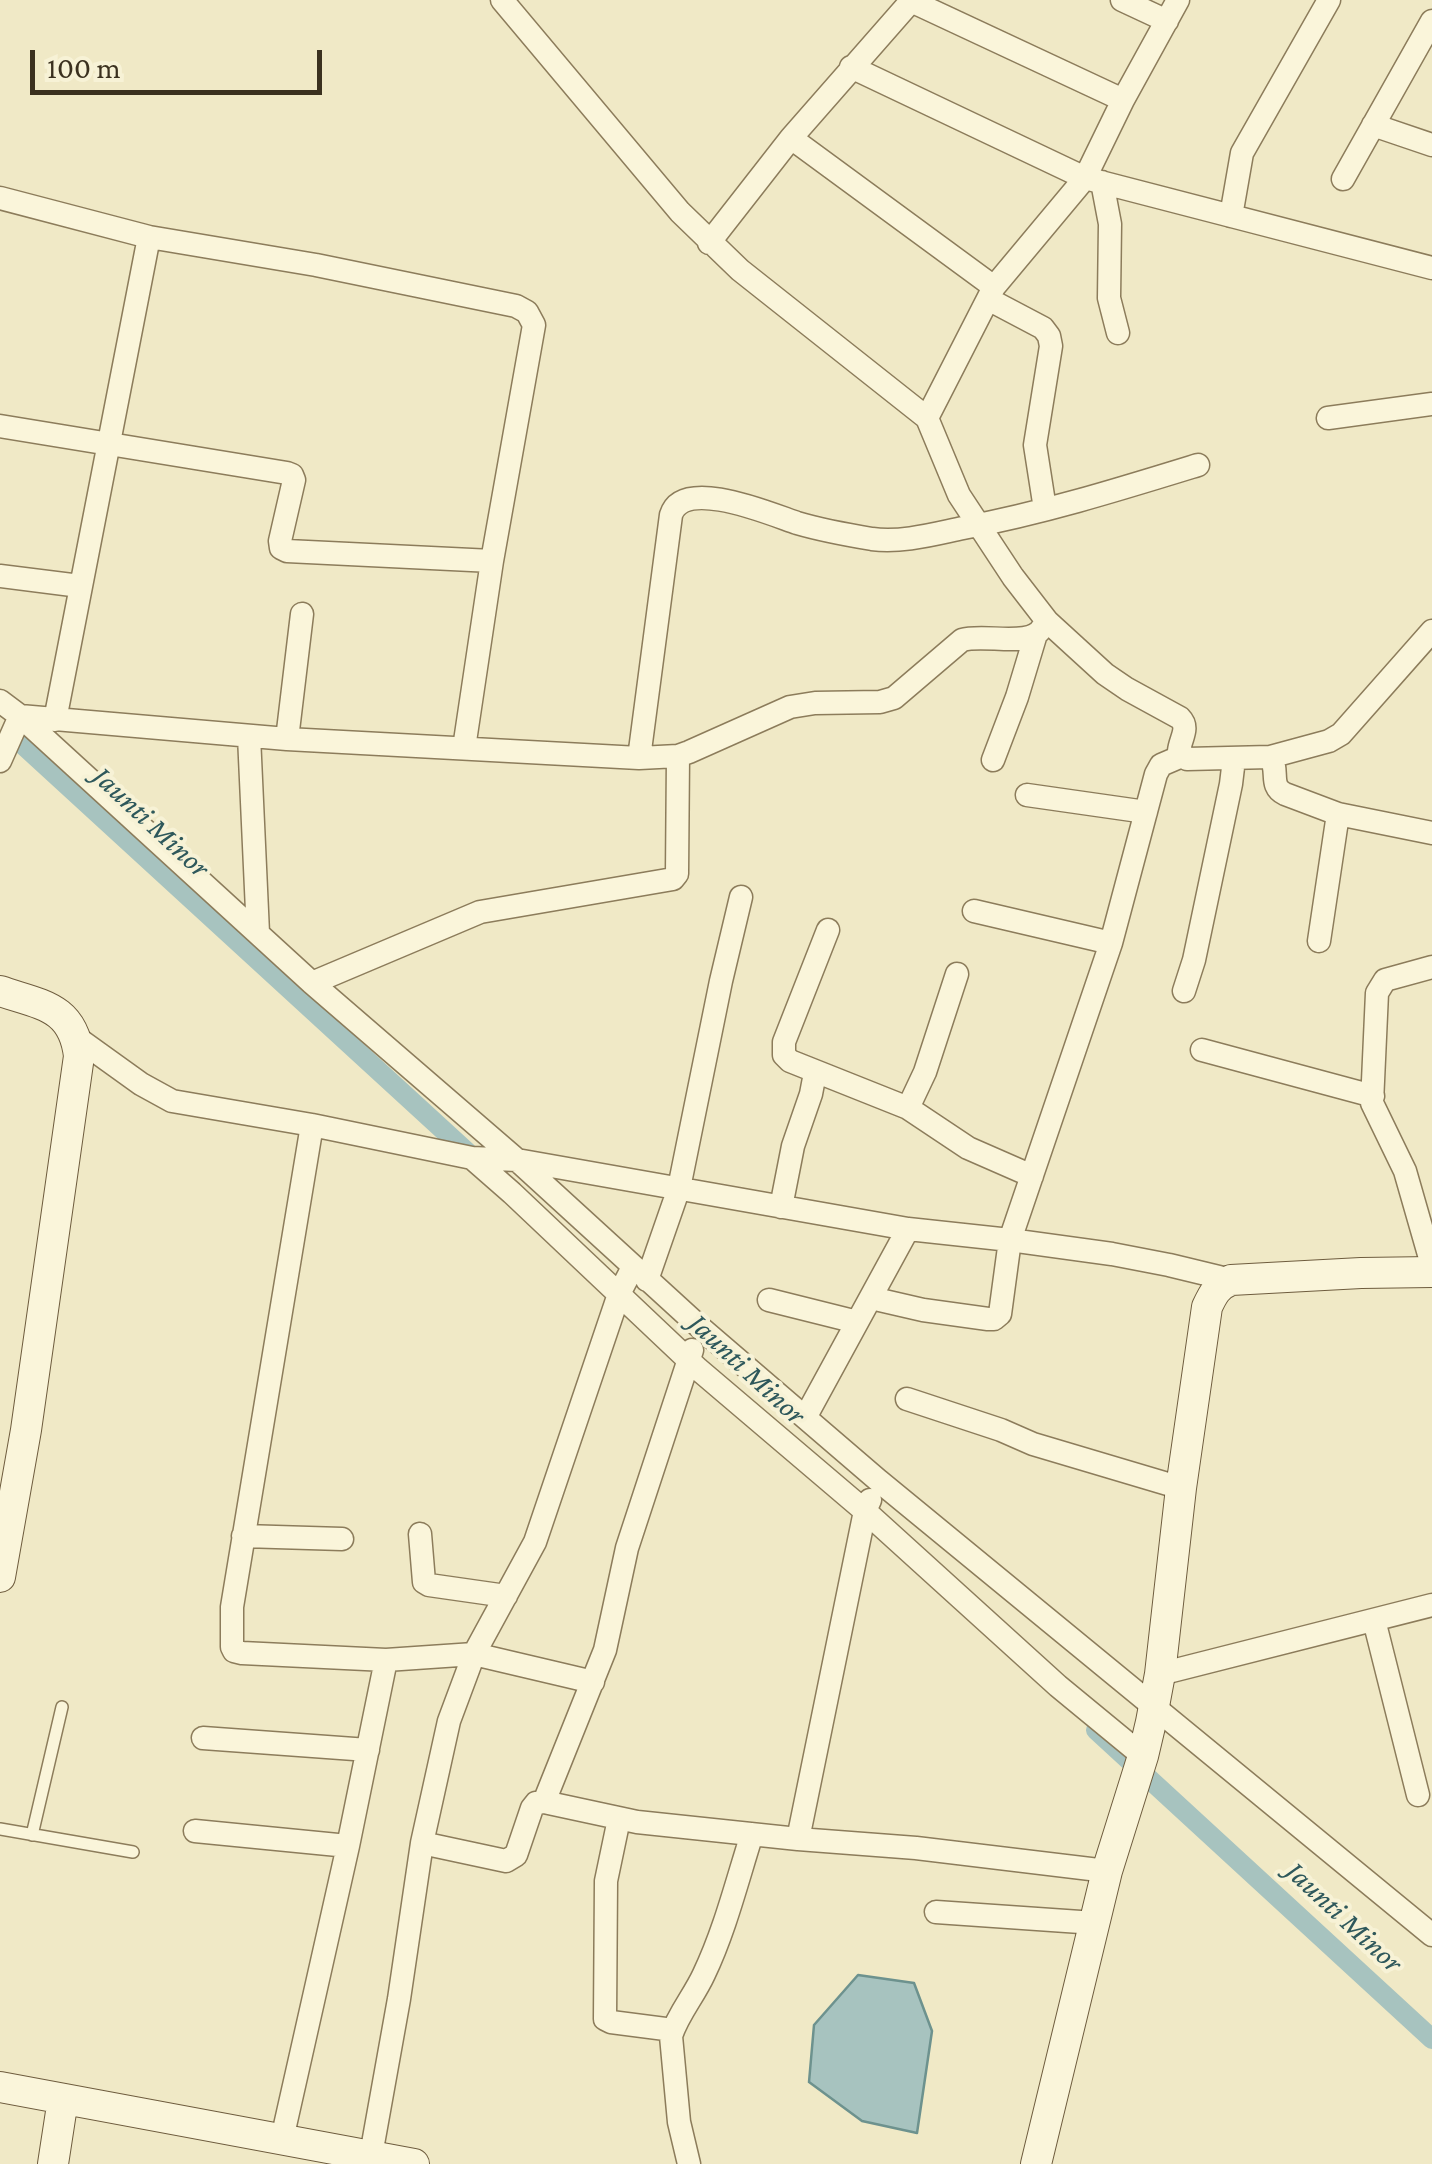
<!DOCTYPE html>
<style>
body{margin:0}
#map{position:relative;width:1432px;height:2164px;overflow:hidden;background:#f0e9c6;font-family:"Crimson Pro",serif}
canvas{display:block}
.scale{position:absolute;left:30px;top:50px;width:292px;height:45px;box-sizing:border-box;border:5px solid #3b311f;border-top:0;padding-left:12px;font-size:30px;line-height:35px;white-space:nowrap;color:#3b311f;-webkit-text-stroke:8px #f7f2d6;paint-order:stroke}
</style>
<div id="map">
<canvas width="1432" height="2164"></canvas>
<div class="scale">100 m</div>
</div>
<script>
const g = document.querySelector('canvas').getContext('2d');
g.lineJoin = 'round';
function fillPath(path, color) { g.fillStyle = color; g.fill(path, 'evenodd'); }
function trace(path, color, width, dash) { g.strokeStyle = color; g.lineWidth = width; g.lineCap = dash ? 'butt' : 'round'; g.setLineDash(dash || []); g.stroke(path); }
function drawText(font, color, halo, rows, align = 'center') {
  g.font = font + ' "Crimson Pro",serif'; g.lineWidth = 8; g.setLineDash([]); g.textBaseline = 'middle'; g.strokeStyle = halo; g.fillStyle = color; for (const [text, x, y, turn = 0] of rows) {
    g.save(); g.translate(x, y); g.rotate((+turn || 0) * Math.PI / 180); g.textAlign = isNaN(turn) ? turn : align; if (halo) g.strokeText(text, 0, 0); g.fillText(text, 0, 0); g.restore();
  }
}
const water = new Path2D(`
 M858 1975 914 1983 932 2031 917 2133 862 2121 809 2082 814 2025Z`);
const canal = new Path2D(`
 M22 744 478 1162
 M1096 1730 1432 2039`);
const lane = new Path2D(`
 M0 1829 133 1852
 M32 1835 62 1707`);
const street = new Path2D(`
 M502 0 680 212 740 270 927 418 959 495 1013 577 1047 621 1105 674 1127 689 1180 718C1190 728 1180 739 1179 751L1187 759 1270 757C1280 770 1268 786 1285 794L1338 814 1432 833
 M1122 0 1167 21
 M911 1 1123 100
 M851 67 1085 178 1432 268
 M1373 125 1432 145
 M791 138 994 287
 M1343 179 1432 21
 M1102 182 1110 224 1109 298 1118 333
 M0 198 149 237 316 265 516 306 527 312 534 325 492 561 464 748
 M1231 216 1242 153 1329 0
 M709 243 791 138 912 0
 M988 299 1043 328 1049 336 1051 346 1035 445 1045 509
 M927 418 994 287 1085 178 1123 100 1178 0
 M1328 418 1432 404
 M0 426 287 473 292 475 294 480 280 541 281 548 287 551 492 561
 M0 576 80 586
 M0 701 20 716 312 983 517 1160 702 1329 879 1481 1432 1935
 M20 716 287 739 639 758 678 756 689 752 790 707 815 703 880 702 894 698 962 640C982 634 1020 645 1036 634 1040 632 1044 625 1047 621
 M55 720 149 237
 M249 736 258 933
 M287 739 302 614
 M1270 757 1329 741 1341 734 1432 631
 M639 758 671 515C683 476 773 515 797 523 821 530 848 535 872 539 902 543 934 534 963 528 1043 513 1120 489 1198 465
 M993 760 1017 697 1036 634
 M0 761 20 716
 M1027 795 1146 812
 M974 911 1111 943
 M828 930 784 1042V1055L790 1061 908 1108 968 1148 1032 1176
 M1319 941 1338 814
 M1432 967 1385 980 1377 993 1372 1103 1405 1171 1432 1265
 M312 983 480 912 673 879 677 874 678 756
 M1184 991 1194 960 1231 784 1234 759
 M77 1038 141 1084 172 1101 312 1125 472 1158 517 1160 908 1229 1010 1240 1112 1254 1169 1265 1231 1280
 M1202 1050 1373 1096
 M908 1108 925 1072 957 974
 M312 1125 232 1607V1647L234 1651 242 1653 386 1660 474 1654 593 1682
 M472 1158 512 1193 698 1369 865 1511 1058 1686 1143 1756
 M781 1207 793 1146 811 1094 815 1073
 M647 1280 679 1188 721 981 741 897
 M871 1298 923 1310 988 1319H994L1000 1314 1010 1240 1111 943 1156 774 1161 765 1182 756
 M769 1300 857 1322
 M907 1399 1001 1430 1033 1444 1181 1488
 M806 1416 908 1229
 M420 1534 424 1582 429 1585 506 1596
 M243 1536 342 1539
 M1374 1620 1418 1795
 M1160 1674 1432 1605
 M203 1738 368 1750
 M544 1802 605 1650 627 1548 692 1350
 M619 1819 606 1881 605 2019 611 2022 673 2030
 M195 1831 348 1846
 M798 1839 865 1511 870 1500
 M422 1843 506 1861 516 1855 532 1808 536 1803 544 1802 637 1822 798 1839 916 1848 1107 1871
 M936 1912 1095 1923
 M282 2139 348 1846 386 1660
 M371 2155 399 1999 422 1843 449 1721 474 1654 535 1542 619 1294 633 1267
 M689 2164 679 2122 671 2036C678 2014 694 1996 704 1974 725 1930 737 1881 752 1834`);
const secondary = new Path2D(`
 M0 991C41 1005 73 1006 79 1056L26 1430 0 1577
 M0 2087 414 2164
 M53 2164 63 2099
 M1036 2164 1107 1871 1143 1756 1151 1722 1160 1674 1181 1488 1207 1307C1213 1294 1217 1286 1231 1280L1361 1273 1432 1272`);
const waterNames = [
 ["Jaunti Minor",151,822,43],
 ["Jaunti Minor",747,1369,43],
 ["Jaunti Minor",1344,1917,43]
];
fillPath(water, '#a7c3bf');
trace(water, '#6d928e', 2.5);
trace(canal, '#a7c3bf', 20);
trace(lane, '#8c7c5b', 14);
trace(street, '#8c7c5b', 25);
trace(secondary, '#6e5c3e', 32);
trace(lane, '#faf5da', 11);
trace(street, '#faf5da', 22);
trace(secondary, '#faf5da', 30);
drawText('italic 30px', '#2e585b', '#f7f2d6', waterNames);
</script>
